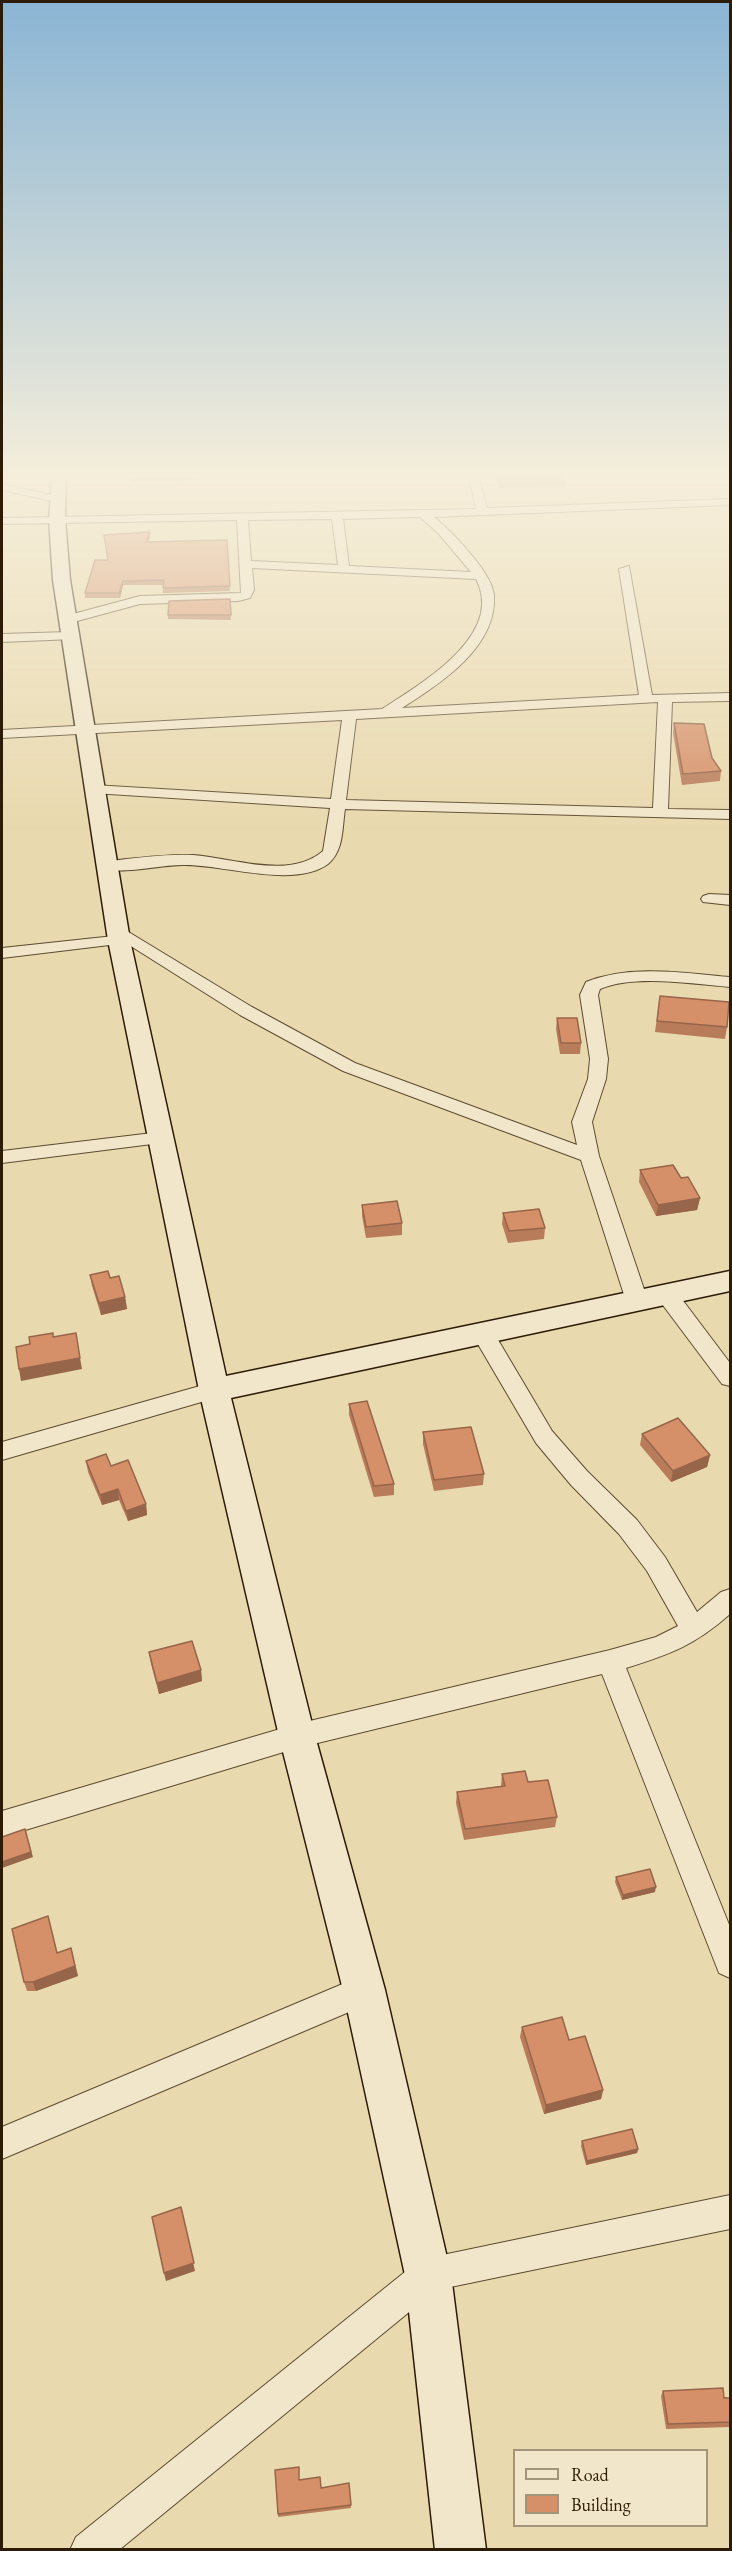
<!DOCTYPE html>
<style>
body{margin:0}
#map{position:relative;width:732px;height:2551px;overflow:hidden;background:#e9d9ae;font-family:"EB Garamond",serif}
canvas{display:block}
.frame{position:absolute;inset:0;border:3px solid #2d1c05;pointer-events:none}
.legend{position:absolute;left:513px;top:2449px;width:195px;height:78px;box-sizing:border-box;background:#f1e6ca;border:2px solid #a3957b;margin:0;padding:8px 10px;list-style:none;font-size:18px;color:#2d1c05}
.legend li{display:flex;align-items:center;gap:12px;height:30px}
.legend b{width:30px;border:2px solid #a3957b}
</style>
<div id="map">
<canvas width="732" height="2551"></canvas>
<div class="frame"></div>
<ul class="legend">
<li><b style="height:8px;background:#f1e6ca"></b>Road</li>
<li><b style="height:16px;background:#d69069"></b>Building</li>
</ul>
</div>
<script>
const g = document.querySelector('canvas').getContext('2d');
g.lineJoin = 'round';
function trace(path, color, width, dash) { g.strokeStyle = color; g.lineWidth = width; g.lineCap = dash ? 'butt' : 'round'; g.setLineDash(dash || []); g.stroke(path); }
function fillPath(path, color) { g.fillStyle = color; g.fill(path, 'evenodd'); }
const street = new Path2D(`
 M469 477H479L487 508 730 499V505L434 517C451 531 493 573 494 596 497 647 440 684 402 708L639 695 619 569 629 566 652 695 730 693V701L672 702 668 809 730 810V819L345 809C342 828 344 851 328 864 294 889 222 864 183 865 160 865 125 874 104 869L102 866 104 863 110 861C137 858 165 854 193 855 233 858 290 880 323 851L330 808 93 793 86 789 93 785 331 799 342 720 2 738V730L382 709C419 685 506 635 476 579L252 568 254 590 250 598 238 601 140 604 66 624 62 623V617L140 596 241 593 237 520 2 524V518L476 509ZM420 517 438 533 471 572 349 566 343 519ZM332 519 338 565 251 561 248 520ZM658 702 653 808 346 800 356 719Z
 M2 484 60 497 61 499 56 502 2 490Z
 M69 632 75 636 73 639 2 642V634Z
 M709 894 730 895V905L703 902 701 899 703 896Z
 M117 925 252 1007 355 1063 577 1145 572 1122 588 1079 590 1059 580 995 586 982C630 964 684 973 730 977V987C692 984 635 974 600 989L598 995 608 1059 606 1079 592 1122 599 1156 648 1301 645 1306 637 1309 629 1306 626 1301 581 1160 343 1071 240 1015 126 943 2 958V948L114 936 109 930Z
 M161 1132 168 1134 171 1138 168 1142 2 1163V1151Z
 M667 1288 675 1290 730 1363V1386L722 1384 659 1300 656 1295 659 1290Z
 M483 1326 491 1328 552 1431 587 1471 637 1520 665 1557 697 1612 721 1592 730 1589V1614C695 1645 671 1654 626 1668L730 1927V1978L719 1973 602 1674 297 1748 2 1837V1811L297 1724 610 1650 656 1637 678 1626 647 1571 619 1534 571 1485 536 1443 472 1334 475 1328Z
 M214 1382 222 1384 225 1390 222 1396 2 1460V1442Z
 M364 1975 375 1979 379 1990 375 2001 2 2159V2127Z
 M730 2195V2229L436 2290 119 2550H70L76 2537 416 2263 428 2258Z`);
const secondary = new Path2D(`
 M52 477H66L65 519 70 580 130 940 226 1376 730 1271V1291L231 1398 315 1736 385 1990 451 2275 486 2550H435L405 2275 343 1990 279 1736 199 1390 108 940 53 580 49 519Z`);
const wall = new Path2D(`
 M133 477H209L208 479 133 482Z
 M496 477H563L566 483V487L499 488Z
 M150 532V537L148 542 227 540 230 591 163 593V585H123L120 598H85V593L108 560Z
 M230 599 231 620 168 619V615Z
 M674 723 721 771 720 781 682 785 673 733Z
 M660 996 727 1027 725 1039 655 1032Z
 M557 1018 581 1043 580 1054H560L556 1029Z
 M640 1170 681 1178 700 1198 697 1210 656 1216 639 1182Z
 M362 1205 402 1223V1235L366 1238 362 1216Z
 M503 1213 545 1228 544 1239 508 1243 502 1224Z
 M90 1275 110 1278 125 1297 127 1309 101 1315 92 1286Z
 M349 1404 394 1484V1495L374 1497 349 1415Z
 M423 1432 484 1474 483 1485 434 1491 423 1444Z
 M642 1434 710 1455 707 1467 671 1482 640 1445Z
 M86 1461 111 1466 146 1504 147 1515 128 1521 119 1500 102 1505 88 1472Z
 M149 1652 201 1670 202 1681 159 1694 151 1664Z
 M502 1774 528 1782 557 1817 555 1827 464 1840 456 1803 457 1792 501 1786Z
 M616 1877 655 1892 622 1900 615 1882Z
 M48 1916 57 1953 71 1948 78 1976 36 1991H27L24 1982Z
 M522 2027 569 2040 603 2090 601 2099 544 2114 520 2037Z
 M582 2141 638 2149 637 2153 586 2165 581 2146Z
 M663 2391 730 2398V2427L666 2429 661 2396Z
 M300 2480 321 2488 349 2483 351 2508 278 2517V2514Z`);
const shadedWall = new Path2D(`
 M150 532V537L146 546V542Z
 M123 581V585L120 598 119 593Z
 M700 1198 697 1210 656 1216 658 1205Z
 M125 1297 127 1309 101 1315 99 1303Z
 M80 1358 82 1369 21 1381 19 1369Z
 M710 1455 707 1467 671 1482 673 1471Z
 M118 1489 119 1500 102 1505 100 1495Z
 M146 1504 147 1515 128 1521 126 1511Z
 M201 1670 202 1681 159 1694 157 1683Z
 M25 1829 33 1857 2 1868V1862Z
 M656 1887 655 1892 622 1900 623 1895Z
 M71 1948 78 1976 36 1991 33 1982Z
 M603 2090 601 2099 544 2114 546 2105Z
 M638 2149 637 2153 586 2165 587 2161Z
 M181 2207 195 2271 166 2281 164 2273Z`);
const building = new Path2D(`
 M497 477H563L566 483 499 484Z
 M150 532 146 542 227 540 230 586 163 588 164 580 123 581 119 593H85L95 560H108L104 535Z
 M230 599 231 615H168L169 601Z
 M674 723 704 724 712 758 721 771 683 774Z
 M660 996 729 1002 727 1027 657 1021Z
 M557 1018H577L581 1043H561Z
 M673 1165 681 1178 688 1177 700 1198 658 1205 640 1170Z
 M397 1201 402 1223 366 1227 362 1205Z
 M539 1209 545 1228 509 1231 503 1213Z
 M108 1271 110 1278 119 1276 125 1297 99 1303 90 1275Z
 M53 1333V1337L76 1333 80 1358 19 1369 16 1347 30 1344 29 1337Z
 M367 1401 394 1484 374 1486 349 1404Z
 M678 1418 710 1455 673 1471 642 1434Z
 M471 1427 484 1474 434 1480 423 1432Z
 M106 1454 111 1466 128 1460 146 1504 126 1511 118 1489 100 1495 86 1461Z
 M192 1641 201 1670 157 1683 149 1652Z
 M525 1771 528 1782 548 1780 557 1817 465 1829 457 1792 505 1786 502 1774Z
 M25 1829 31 1852 2 1862V1837Z
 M650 1869 656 1887 623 1895 616 1877Z
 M48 1916 57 1953 71 1948 75 1966 33 1982H24L12 1929Z
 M562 2017 569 2040 585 2036 603 2090 546 2105 522 2027Z
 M632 2129 638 2149 587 2161 582 2141Z
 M181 2207 194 2263 164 2273 152 2217Z
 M723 2388 724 2398H730V2422L668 2424 663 2391Z
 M299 2467V2480L320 2477 321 2488 349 2483 351 2505 278 2514 275 2470Z`);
trace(street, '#5c4b2f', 2);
trace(secondary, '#2d1c05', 3);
fillPath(street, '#f1e6ca');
fillPath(secondary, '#f1e6ca');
fillPath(wall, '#b87c5a');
fillPath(shadedWall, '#96654a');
fillPath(building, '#d69069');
trace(building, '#96654a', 1.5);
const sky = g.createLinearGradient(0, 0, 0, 834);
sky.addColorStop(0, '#8ab5d4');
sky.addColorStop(0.57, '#f5eedb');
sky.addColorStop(1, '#f5eedb00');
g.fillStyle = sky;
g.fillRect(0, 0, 732, 834);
</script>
